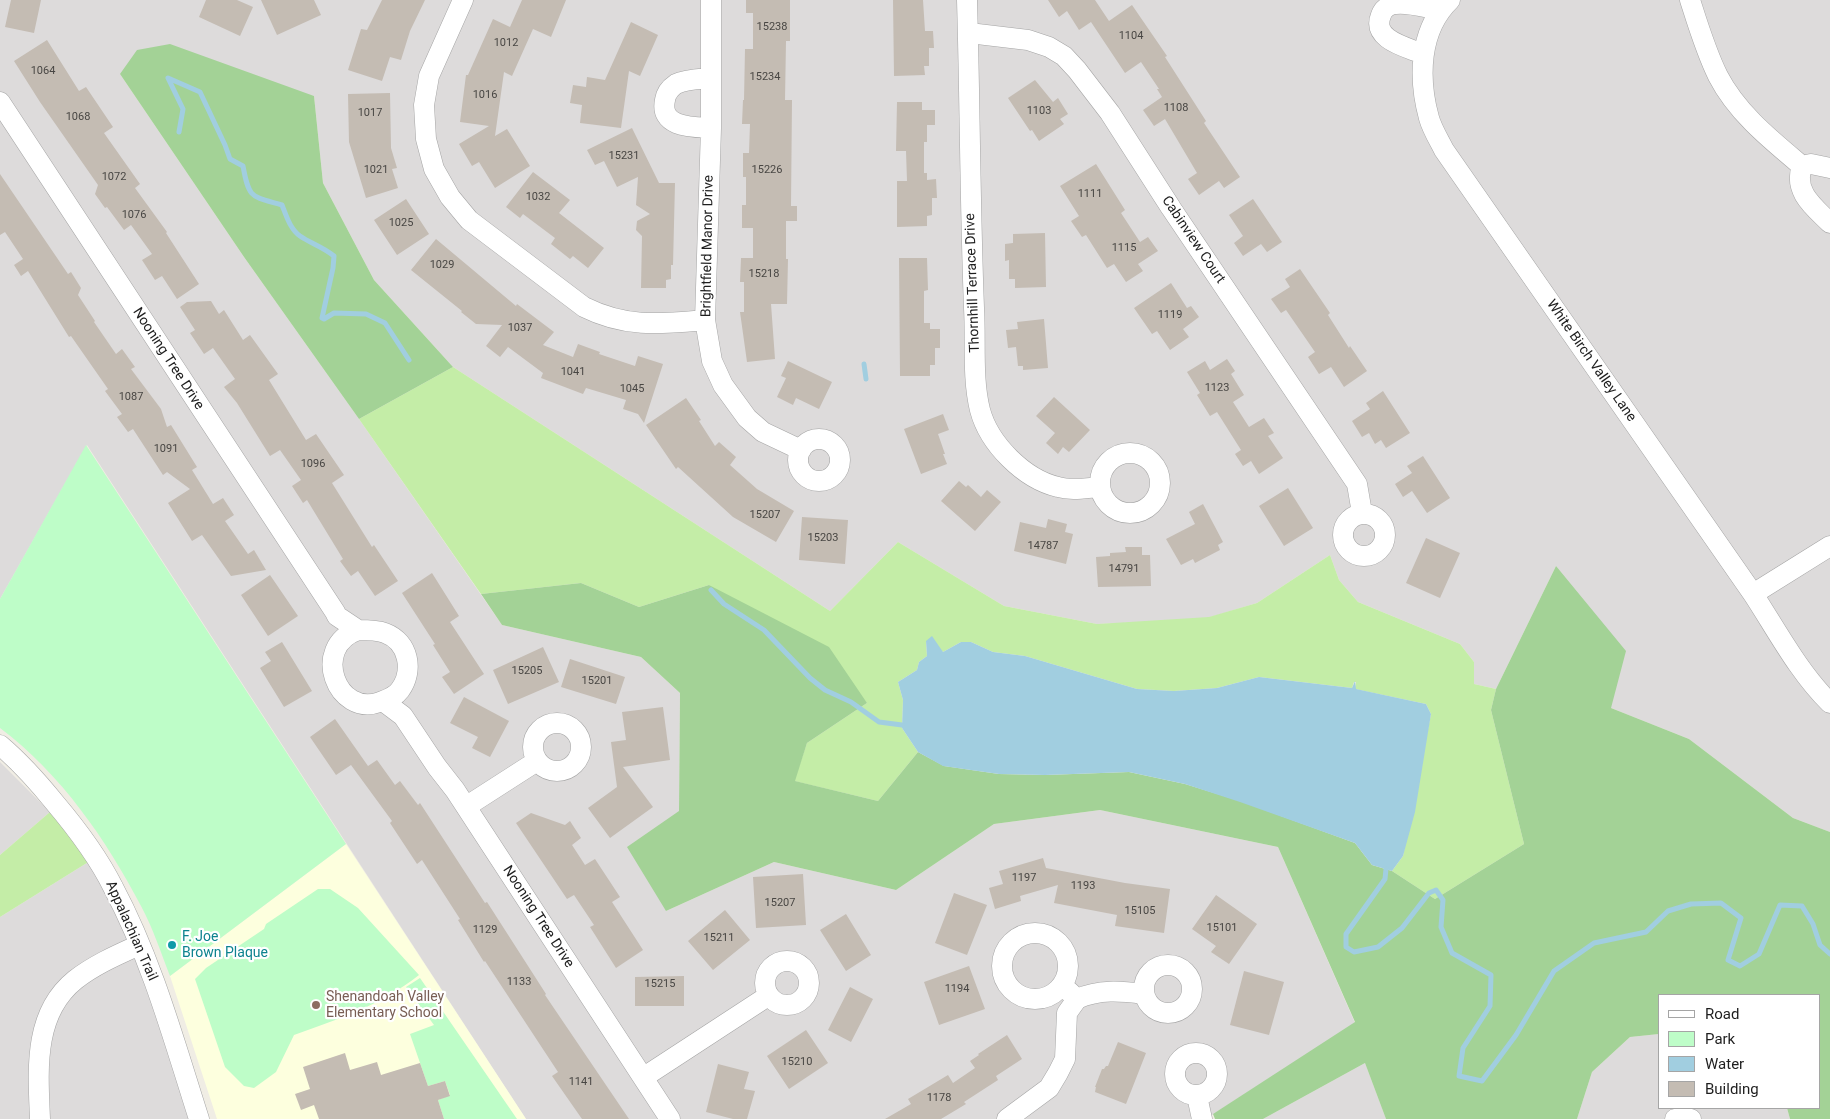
<!DOCTYPE html>
<style>
body{margin:0}
#map{position:relative;width:1830px;height:1119px;overflow:hidden;background:#f0ede4;font-family:Roboto,sans-serif}
canvas{display:block}
.legend{position:absolute;left:1658px;top:994px;width:162px;height:115px;box-sizing:border-box;background:#fff;border:1px solid #a5a5a5;margin:0;padding:6px 9px;list-style:none;font-size:15px;color:#1e1e1e}
.legend li{display:flex;align-items:center;gap:10px;height:25px}
.legend b{width:25px;border:1px solid #a5a5a5}
</style>
<div id="map">
<canvas width="1830" height="1119"></canvas>
<ul class="legend">
<li><b style="height:6px;background:#fff"></b>Road</li>
<li><b style="height:14px;background:#befdc8"></b>Park</li>
<li><b style="height:14px;background:#a1cee0"></b>Water</li>
<li><b style="height:14px;background:#c4bcb3"></b>Building</li>
</ul>
</div>
<script>
const g = document.querySelector('canvas').getContext('2d');
g.lineJoin = 'round';
function fillPath(path, color) { g.fillStyle = color; g.fill(path, 'evenodd'); }
function trace(path, color, width, dash) { g.strokeStyle = color; g.lineWidth = width; g.lineCap = dash ? 'butt' : 'round'; g.setLineDash(dash || []); g.stroke(path); }
function drawText(font, color, halo, rows, align = 'center') {
  g.font = font + ' Roboto,sans-serif'; g.lineWidth = 4.5; g.setLineDash([]); g.textBaseline = 'middle'; g.strokeStyle = halo; g.fillStyle = color; for (const [text, x, y, turn = 0] of rows) {
    g.save(); g.translate(x, y); g.rotate((+turn || 0) * Math.PI / 180); g.textAlign = isNaN(turn) ? turn : align; if (halo) g.strokeText(text, 0, 0); g.fillText(text, 0, 0); g.restore();
  }
}
const residential = new Path2D(`
 M0 0H1830V832L1793 818 1689 739 1611 708 1556 566 1496 689 1474 684V662L1460 644 1358 602 1339 580 1330 555 1257 603 1201 620 1097 624 1004 606 898 542 830 611 453 367 374 280 323 183 314 96 120 74 244 257 359 419 502 625 641 657 680 693 679 812 666 911 774 862 896 890 994 824 1100 810 1278 847 1355 1023 1206 1119H526L87 445 0 599Z
 M0 762 50 812 0 855Z
 M90 861 122 917 148 984 191 1119H0V917Z
 M1659 1034V1108H1787L1790 1119H1577L1592 1072 1630 1037Z
 M1365 1063 1386 1119H1263Z`);
const education = new Path2D(`
 M346 844 526 1119H217L170 976Z`);
const grass = new Path2D(`
 M453 367 830 611 898 542 1004 606 1097 624 1209 617 1257 603 1330 555 1339 580 1358 602 1460 644 1474 662V684L1496 689 1491 710 1524 844 1435 899 1392 871 1403 856 1431 714 1426 704 1355 689 1356 682H1354L1352 688 1259 677 1217 688 1174 691 1137 689 1025 656 993 652 971 642H961L943 652 926 641 927 656 919 662 917 670 898 682 903 700 902 728 918 752 878 801 794 781 807 743 867 703 709 585 639 607 581 583 481 594 359 419Z
 M50 812 90 861 0 917V855Z`);
const forest = new Path2D(`
 M170 44 314 96 323 183 374 280 453 367 359 419 244 257 120 74 137 50Z
 M1556 566 1626 651 1611 708 1689 739 1793 818 1830 832V1119H1790L1787 1108H1819V995H1659V1034L1630 1037 1592 1072 1577 1119H1386L1365 1063 1263 1119H1215L1213 1114 1355 1022 1278 847 1100 810 994 824 896 890 774 862 666 911 627 847 679 811 680 693 641 657 502 625 481 594 581 583 639 607 709 585 829 647 867 703 807 743 795 781 878 801 918 752 944 766 999 774 1045 775 1129 772 1185 784 1240 801 1355 843 1372 865 1392 871 1435 899 1524 844 1491 710 1496 689Z`);
const park = new Path2D(`
 M86 445 346 844 170 976C161 953 153 928 141 906 106 839 61 774 0 728V599Z
 M318 889H330L358 908 419 975C381 1005 339 1019 294 1035L276 1072 254 1088 244 1086 225 1067 195 979 206 968 264 929 266 924Z
 M420 978 517 1119H444L438 1100 450 1095 445 1081 428 1086 410 1034 434 1025 406 987Z`);
const water = new Path2D(`
 M932 636 943 652 961 642H971L993 652 1025 656 1137 689 1174 691 1217 688 1259 677 1352 688 1355 681 1356 689 1426 704 1431 714 1415 812 1403 856 1392 871 1372 865 1355 843 1240 802 1185 784 1129 772 1045 775 999 774 943 766 918 752 902 728 903 700 898 682 917 670 919 662 927 656 926 641Z`);
const stream = new Path2D(`
 M179 132 183 109 168 78 200 92 225 145 230 159 243 166C249 199 251 196 282 205 286 215 290 229 300 236 310 243 323 247 334 256L333 268 322 318 324 319 334 313 366 314 385 323 409 360
 M864 364 866 379
 M711 590 724 604 764 630 810 678 825 690 851 702 879 722 902 725
 M1386 869 1385 879 1346 934V947L1354 952 1378 947 1402 928 1429 893 1436 890 1443 900 1441 927 1452 953 1491 975 1490 1006 1463 1048 1459 1076 1482 1081 1516 1035 1554 971 1594 943 1646 932 1668 911 1691 904 1721 903 1741 918 1728 960 1740 966 1759 954 1780 905 1802 906 1813 924 1820 945 1830 954`);
const building = new Path2D(`
 M11 0H41L34 33 5 27Z
 M206 0H237L253 7 240 36 199 17Z
 M261 0H314L321 15 277 35Z
 M382 0H425L410 31 401 60 390 57 382 81 348 70 361 29 367 30Z
 M522 0H566L551 37 533 29 512 76 504 72 495 136 507 129 530 166 495 188 479 162 472 166 459 144 489 126 460 122 466 75H468L493 19 510 27Z
 M746 0H790V41H786L785 100H792L791 206H797V221H786V259H788L787 304H771L775 359 747 362 740 312H744V282H740L741 258H753V228H742V205H746V177H743V153H749L750 124H742L743 100H744L745 49H753V13H746Z
 M893 0H923L925 31H933L934 48H929V66H924L925 75 894 76Z
 M1048 0H1095L1109 21 1132 5 1167 56 1165 57 1206 121 1204 123 1240 177 1224 188 1219 181 1199 195 1188 179 1197 173 1165 119 1154 126 1143 110 1162 97 1157 89H1159L1141 62 1125 73 1091 22 1079 30 1067 11 1059 17Z
 M631 22 658 35 640 76 629 71 621 128 580 123 582 105 570 103 573 85 586 87 587 77 605 80Z
 M47 40 79 91 86 87 113 127 104 133 140 184 135 188 167 232 166 233 199 284 177 299 162 276 155 280 142 260 152 254 131 225 124 230 107 207 105 208 95 194 98 185 40 102 14 61Z
 M1035 80 1053 102 1058 98 1068 114 1060 119 1064 124 1039 141 1032 130 1030 131 1008 98Z
 M390 93 391 148 397 168 392 169 398 188 366 198 349 142 348 94Z
 M897 102H922V110H935V125H927V142H924V173H927V180L936 179 937 198H932V215L927 216V226L897 227V181H907L906 151H896Z
 M632 128 659 183H675L673 265H671V279L666 280V288H641L642 236 636 230 637 221 650 214 636 205 638 177 617 187 604 161 595 165 587 150Z
 M1096 164 1125 210 1121 213 1140 242 1148 237 1158 251 1138 264 1143 271 1126 282 1114 264 1107 268 1086 235 1082 237 1071 221 1079 216 1060 186Z
 M533 172 570 200 559 213 604 248 588 268 573 256 570 259 551 244 555 238 523 214 520 218 506 207Z
 M0 174 68 274 71 272 81 288 78 295 95 321 94 322 116 354 122 349 135 367 131 369 161 409 167 427 171 425 197 467 192 470 213 504 223 498 234 515 225 521 248 554 254 550 266 570 231 576 202 535 192 541 168 503 190 489 167 472 163 475 133 429 128 432 117 417 122 414 105 391 108 389 71 336 69 337 28 271 21 276 14 265 23 259 5 232 0 235Z
 M406 199 429 234 397 255 374 220Z
 M1253 199 1282 242 1267 252 1261 244 1243 256 1234 243 1243 236 1229 215Z
 M1045 233 1046 287 1015 288V279H1009V260L1005 261V244L1013 243V234Z
 M436 239 516 306 517 304 554 332 543 345 573 357 578 344 600 352 599 354 635 366 638 356 663 364 644 423 638 414 623 409 626 400 586 388 583 394 541 378 543 373 508 347 500 357 486 346 502 325 476 324 461 312 462 311 411 270Z
 M899 258H927L928 290 924 291V323H930V329H940V348H935V365H930V376H900Z
 M1300 269 1330 313 1328 315 1349 348 1350 346 1367 371 1344 387 1331 367 1319 374 1308 357 1315 352 1286 310 1281 313 1271 299 1290 287 1285 279Z
 M1171 283 1187 308 1191 306 1199 317 1183 329 1189 337 1170 350 1157 331 1152 334 1134 308Z
 M211 301 219 314 224 310 243 340 250 335 278 374 269 380 306 440 316 434 344 475 332 483 372 547 374 545 398 581 375 596 358 571 351 576 340 561 343 559 307 500 303 503 292 486 301 480 280 450 270 456 237 403 224 387 235 379 213 348 204 354 190 333 195 330 180 307 187 302Z
 M1044 319 1048 368 1023 370V366H1018L1016 347 1008 348 1006 330 1018 329 1017 322Z
 M1227 359 1235 371 1231 374 1244 395 1233 402 1249 427 1264 418 1274 433 1268 436 1283 458 1259 474 1251 461 1243 466 1235 454 1241 450 1217 412 1210 416 1197 395 1200 393 1187 372 1205 361 1210 370Z
 M788 361 832 382 819 409 796 398 793 405 777 397 786 378 781 376Z
 M1383 391 1410 433 1386 448 1381 440 1375 444 1369 433 1362 437 1352 421 1370 409 1366 403Z
 M1054 397 1090 430 1069 452 1063 447 1058 454 1046 443 1055 433 1036 416Z
 M686 398 701 420 699 421 715 446 719 442 736 457 730 465 757 489 794 511 776 542 733 517 678 467 676 469 646 425Z
 M943 414 949 430 938 434 945 454H943L947 464 921 474 904 429Z
 M1423 456 1450 498 1427 513 1412 491 1403 497 1395 484 1412 473 1407 466Z
 M959 481 966 487 968 485 981 497 987 490 1001 502 975 531 941 501Z
 M1288 488 1313 528 1284 546 1259 506Z
 M1203 504 1223 542 1218 545 1220 550 1195 563 1193 559 1181 565 1166 539 1195 524 1189 512Z
 M802 517 848 520 845 564 799 560Z
 M1048 519 1067 524 1065 532 1073 534 1066 564 1014 551 1020 522 1046 528Z
 M1426 538 1460 553 1440 598 1406 583Z
 M1125 547H1142V555H1150L1151 586 1098 587 1096 557 1110 556V553L1126 552Z
 M432 573 459 616 450 622 484 674 454 694 442 677 450 672 433 645 435 644 402 593Z
 M270 575 298 616 268 636 241 595Z
 M282 642 312 691 284 707 260 668 271 661 265 652Z
 M543 647 559 682 508 704 493 670Z
 M570 659 625 677 616 704 561 687Z
 M464 697 509 721 490 757 472 748 478 737 450 723Z
 M663 707 670 760 623 767 653 807 610 838 588 808 617 787 611 742 626 740 622 712Z
 M335 719 368 766 377 760 395 785 400 781 418 805 420 803 485 903 487 902 546 994 545 995 629 1119H582L552 1076 558 1072 485 961 484 962 458 920 460 919 422 860 417 864 390 823 392 821 351 765 336 775 310 737Z
 M531 813 565 825 570 821 581 838 572 845 585 865 595 859 620 897 612 902 643 950 616 968 590 927 594 925 574 895 567 899 516 823Z
 M1043 858 1046 868 1125 883 1170 889 1164 933 1115 926 1117 915 1054 903 1058 885 1020 896 1021 901 995 909 989 888 1003 884 999 871Z
 M803 874 806 925 756 928 753 877Z
 M954 893 987 905 967 955 935 943Z
 M1216 895 1257 924 1229 964 1211 952 1216 946 1192 929Z
 M725 910 750 940 713 970 688 941Z
 M846 914 871 955 846 971 820 930Z
 M969 966 985 1009 939 1025 924 982Z
 M1244 971 1284 982 1269 1035 1230 1025Z
 M684 976V1006H635V977Z
 M850 987 873 999 851 1042 828 1030Z
 M806 1030 828 1063 789 1089 767 1056Z
 M1007 1035 1022 1059 996 1076 998 1080 964 1102 966 1104 941 1119H885L911 1104 908 1099 948 1075 953 1083 975 1068 970 1061 979 1055 978 1054Z
 M1118 1042 1146 1053 1126 1104 1095 1092 1096 1087H1095L1102 1069H1104L1106 1066H1108Z
 M345 1053 350 1070 377 1062 381 1075 420 1063 428 1086 445 1081 450 1096 438 1100 444 1119H319L314 1105 301 1110 295 1094 310 1089 303 1067Z
 M718 1064 749 1072 744 1089 755 1091 747 1119H733L706 1112Z`);
const street = new Path2D(`
 M463 0 429 76 424 105 426 139 434 169 450 197 469 220 584 307C626 328 660 324 705 320
 M711 0V128L705 320 712 361 723 385 747 418 763 432 801 450
 M967 0C970 103 970 205 974 308 976 341 972 378 980 410 989 444 1024 479 1058 487 1071 491 1086 488 1100 487
 M1450 0C1419 30 1418 78 1429 118 1432 129 1439 140 1444 150L1753 594C1776 629 1799 673 1830 703
 M1690 0C1698 25 1706 52 1718 76 1737 113 1771 140 1802 166
 M969 33 1028 40 1049 47 1064 56 1077 70 1110 113 1171 208 1357 484 1362 513
 M1423 54C1407 47 1371 40 1381 15 1383 9 1389 5 1395 4 1409 2 1427 8 1441 10
 M0 102 335 612 337 616 358 630
 M711 128C693 127 659 128 665 100 666 93 670 88 676 84 686 79 700 79 711 78
 M1802 166C1793 192 1814 207 1830 223
 M1802 166 1811 164 1830 168
 M798 460a21 21 0 1 1 42 0a21 21 0 1 1-42 0Z
 M1100 483a30 30 0 1 1 60 0a30 30 0 1 1-60 0Z
 M1343 535a21 21 0 1 1 42 0a21 21 0 1 1-42 0Z
 M1753 594 1830 546
 M358 630C366 630 377 630 385 633 409 642 414 671 400 690 395 697 388 699 380 702 337 718 310 647 358 630Z
 M383 701 403 716 437 767 455 790 670 1119
 M533 747a24 24 0 1 1 48 0a24 24 0 1 1-48 0Z
 M0 745C20 762 38 782 55 803 77 829 98 857 113 887 152 960 174 1041 199 1119
 M467 806 537 761
 M1002 966a33 33 0 1 1 66 0a33 33 0 1 1-66 0Z
 M765 983a22 22 0 1 1 44 0a22 22 0 1 1-44 0Z
 M1144 989a24 24 0 1 1 48 0a24 24 0 1 1-48 0Z
 M1077 999C1099 989 1121 991 1144 994
 M1175 1074a21 21 0 1 1 42 0a21 21 0 1 1-42 0Z
 M644 1077 768 996
 M1197 1096 1202 1119
 M40 1119C38 1070 33 1014 75 980 94 965 117 955 139 945
 M1007 1119 1049 1088 1058 1073 1065 1059 1067 1013 1077 999 1062 985
 M1675 1119 1686 1118 1691 1119`);
const markers = [
 [172,945,5,"#0f9aa8"],
 [316,1005,5,"#8d6e63"]
];
const numberNames = [
 ["15238",772,27],
 ["1104",1131,36],
 ["1012",506,43],
 ["1064",43,71],
 ["15234",765,77],
 ["1016",485,95],
 ["1108",1176,108],
 ["1103",1039,111],
 ["1017",370,113],
 ["1068",78,117],
 ["15231",624,156],
 ["1021",376,170],
 ["15226",767,170],
 ["1072",114,177],
 ["1111",1090,194],
 ["1032",538,197],
 ["1076",134,215],
 ["1025",401,223],
 ["1115",1124,248],
 ["1029",442,265],
 ["15218",764,274],
 ["1119",1170,315],
 ["1037",520,328],
 ["1041",573,372],
 ["1123",1217,388],
 ["1045",632,389],
 ["1087",131,397],
 ["1091",166,449],
 ["1096",313,464],
 ["15207",765,515],
 ["15203",823,538],
 ["14787",1043,546],
 ["14791",1124,569],
 ["15205",527,671],
 ["15201",597,681],
 ["1197",1024,878],
 ["1193",1083,886],
 ["15207",780,903],
 ["15105",1140,911],
 ["15101",1222,928],
 ["1129",485,930],
 ["15211",719,938],
 ["1133",519,982],
 ["15215",660,984],
 ["1194",957,989],
 ["15210",797,1062],
 ["1141",581,1082],
 ["1178",939,1098]
];
const streetNames = [
 ["Cabinview Court",1193,240,56],
 ["Brightfield Manor Drive",708,246,-89],
 ["Thornhill Terrace Drive",973,283,-92],
 ["Nooning Tree Drive",168,359,57],
 ["White Birch Valley Lane",1591,361,55],
 ["Nooning Tree Drive",538,917,57],
 ["Appalachian Trail",131,931,66]
];
const cultureNames = [
 ["F. Joe",182,937],
 ["Brown Plaque",182,953]
];
const educationNames = [
 ["Shenandoah Valley",326,997],
 ["Elementary School",326,1013]
];
fillPath(residential, '#dddbdb');
fillPath(education, '#fdffde');
fillPath(grass, '#c4eda7');
fillPath(forest, '#a3d296');
fillPath(park, '#befdc8');
fillPath(water, '#a1cee0');
trace(stream, '#a1cee0', 5);
fillPath(building, '#c4bcb3');
trace(street, '#a5a5a5', 21);
trace(street, '#fff', 20);
for (const [x, y, r, color] of markers) { const dot = new Path2D(); dot.arc(x, y, r, 0, 2 * Math.PI); g.fillStyle = color; g.fill(dot); trace(dot, '#fff', 2); }
drawText('11px', '#484643', null, numberNames);
drawText('14px', '#1e1e1e', '#fff', streetNames);
drawText('14px', '#0d838f', '#fff', cultureNames, 'left');
drawText('14px', '#785e54', '#fff', educationNames, 'left');
</script>
